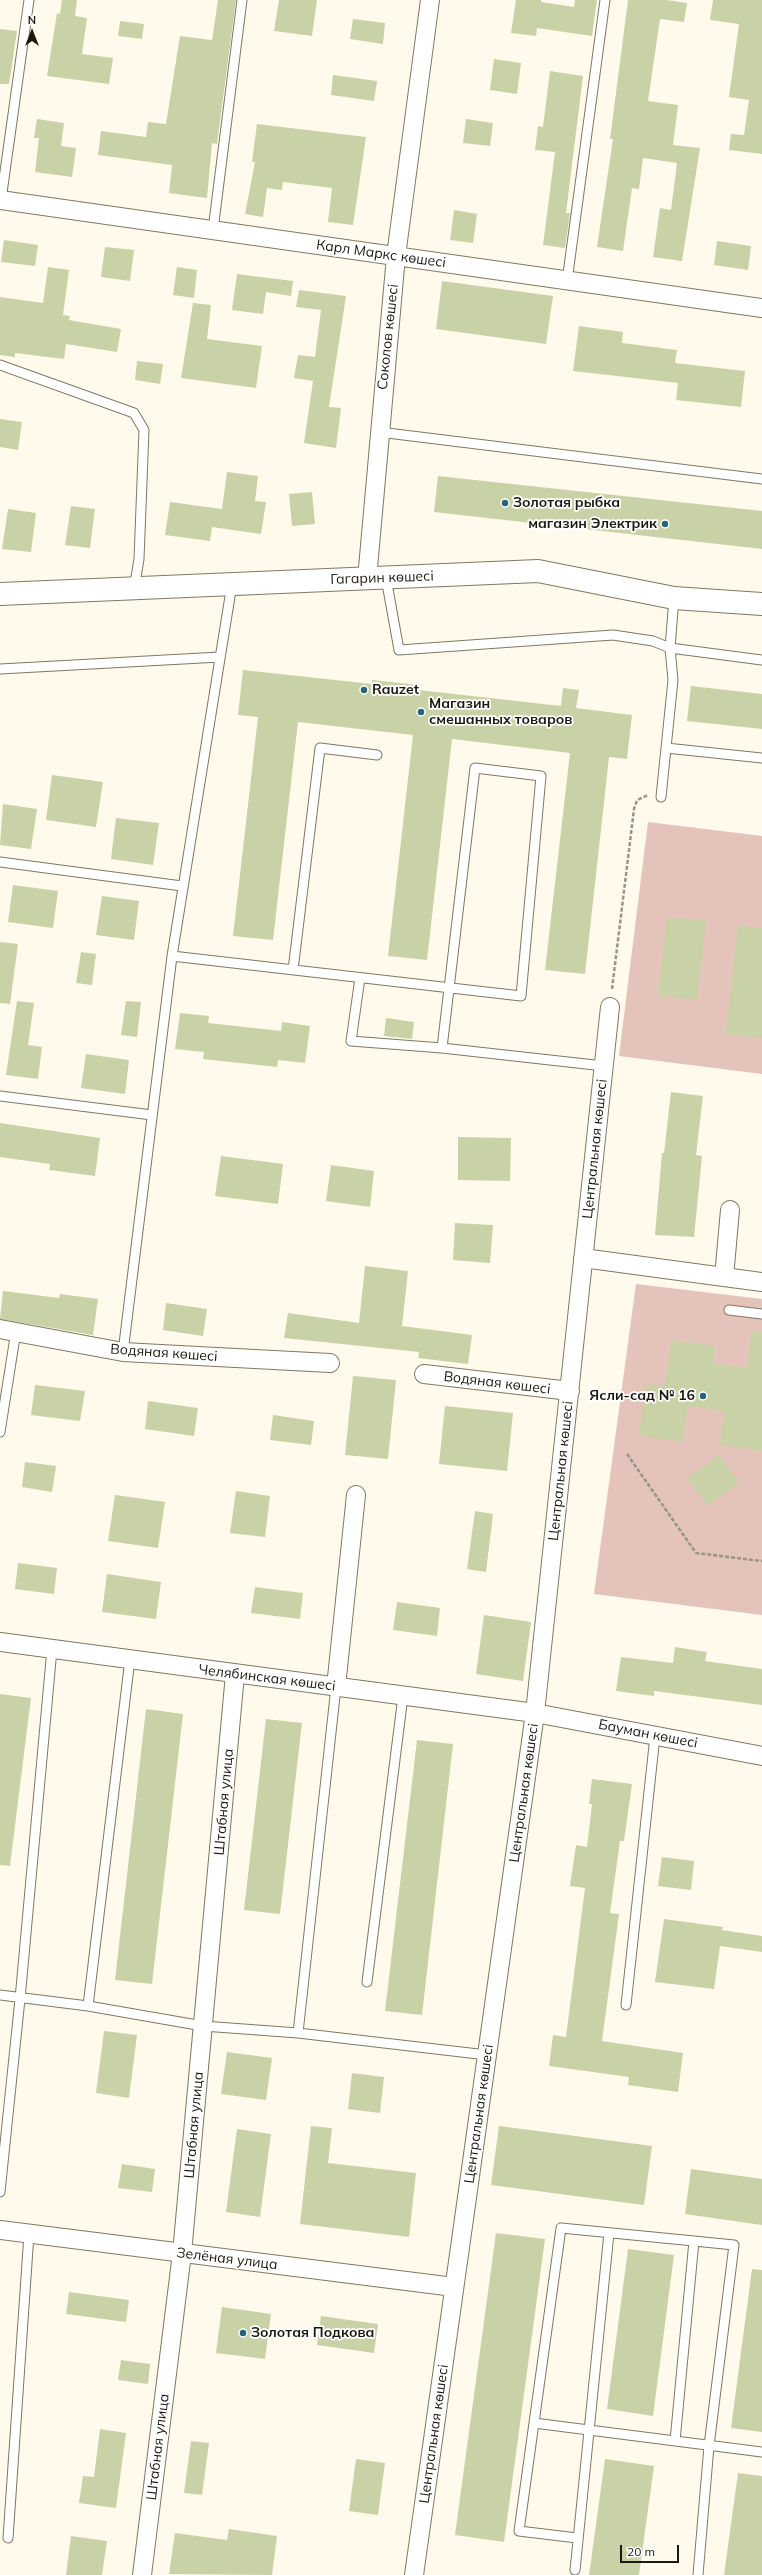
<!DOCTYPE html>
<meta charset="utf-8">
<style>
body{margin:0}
#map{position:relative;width:762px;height:2575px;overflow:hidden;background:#fffaec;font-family:Mulish,sans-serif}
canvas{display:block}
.north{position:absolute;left:12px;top:12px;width:40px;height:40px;-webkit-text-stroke:3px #fff;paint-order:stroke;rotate:0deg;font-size:11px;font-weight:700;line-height:16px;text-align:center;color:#1b1810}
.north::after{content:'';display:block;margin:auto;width:14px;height:18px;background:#1b1810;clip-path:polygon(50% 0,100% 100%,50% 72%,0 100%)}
.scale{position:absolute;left:620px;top:2545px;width:59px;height:18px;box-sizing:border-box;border:2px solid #1b1810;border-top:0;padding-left:5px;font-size:12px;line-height:14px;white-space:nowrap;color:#1b1810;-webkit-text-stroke:3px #fff;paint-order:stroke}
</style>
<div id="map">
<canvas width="762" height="2575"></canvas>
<div class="north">N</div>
<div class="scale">20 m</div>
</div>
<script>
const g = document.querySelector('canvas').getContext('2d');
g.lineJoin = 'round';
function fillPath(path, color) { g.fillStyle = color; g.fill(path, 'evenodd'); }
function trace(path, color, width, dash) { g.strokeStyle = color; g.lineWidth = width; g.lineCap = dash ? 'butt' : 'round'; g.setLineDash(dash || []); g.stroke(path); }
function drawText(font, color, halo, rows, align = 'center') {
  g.font = font + ' Mulish,sans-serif'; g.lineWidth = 3.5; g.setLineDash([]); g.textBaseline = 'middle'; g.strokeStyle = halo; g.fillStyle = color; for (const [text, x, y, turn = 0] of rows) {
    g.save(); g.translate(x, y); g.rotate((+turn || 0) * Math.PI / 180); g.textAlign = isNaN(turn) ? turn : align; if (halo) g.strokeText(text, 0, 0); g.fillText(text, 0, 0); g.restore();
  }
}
const green = new Path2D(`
 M648 822 762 836V1074L619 1056Z
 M636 1284 762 1299V1615L594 1594Z`);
const building = new Path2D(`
 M62 0H77L75 16 87 18 82 54 113 58 109 84 47 76 57 13 60 14Z
 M218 0H236L217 144 212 143 207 198 169 193 172 165 98 155 101 131 146 137 148 122 166 124 180 36 212 40Z
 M279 0H317L312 36 274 31Z
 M516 0H541V2L574 7 575 0H597L592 36 537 28 536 36 511 33Z
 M628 0H666L687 3 684 22 660 19 648 101 678 105 673 145 700 148 682 261 653 257 660 208 671 210 677 163 643 158 639 189 632 188 623 251 597 247 613 139H610Z
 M713 0H762V154L729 150 731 134 744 135 749 100 729 97 739 24 710 20Z
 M353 19 385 23 383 44 350 39Z
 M120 21 144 24 142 39 118 36Z
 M0 29 17 31 9 84H0Z
 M494 59 521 63 517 94 490 90Z
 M550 71 583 76 566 213H570L565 248 543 245 555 152 535 150 538 126 543 127Z
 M333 75 377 81 374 101 331 95Z
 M37 119 64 123 61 146 76 148 72 177 35 172 39 138H34Z
 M466 119 493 123 490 146 463 143Z
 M257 124 366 137 353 225 328 222 332 188 283 182 282 190 267 188 263 217 245 214 255 162H252Z
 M454 210 477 214 473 243 450 240Z
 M4 240 38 245 35 266 1 262Z
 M717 241 751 246 748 270 714 265Z
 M105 247 134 250 130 281 101 277Z
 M48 267 69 270 63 315 70 316 69 320 121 329 117 352 66 344 64 359 15 353V357L0 355V297L43 303Z
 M177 267 197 270 194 298 173 295Z
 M237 274 293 281 291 296 266 292 263 314 232 310Z
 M442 281 553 296 546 344 436 329Z
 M299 290 346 296 329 407 341 408 336 448 304 443 313 381 294 378 298 355 315 357 321 310 296 307Z
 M193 303 211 305 207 339 262 346 256 388 181 378Z
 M579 326 623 332 622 343 677 350 675 363 745 371 741 407 676 400 678 383 573 371Z
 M137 361 163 364 160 384 135 380Z
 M0 419 22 422 18 450 0 447Z
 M227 472 258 476 255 501 266 502 261 534 212 527 210 541 165 535 170 502 222 509Z
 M438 476 762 511V549L434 512Z
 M312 492 315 524 292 526 289 494Z
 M71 506 95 509 90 548 65 545Z
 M8 509 36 513 31 552 2 549Z
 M243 670 372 684V680L419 685V690L561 706 563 688 579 690 576 708 632 715 627 759 609 757 585 974 545 970 570 753 452 739 427 960 388 956 413 735 298 722 273 940 233 936 258 717 238 715Z
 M691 686 762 694V729L687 721Z
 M52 775 103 782 96 827 46 820Z
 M3 804 37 809 31 849 0 845Z
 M116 818 159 823 153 865 111 859Z
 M13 885 58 891 53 928 8 922Z
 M102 896 139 901 134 940 96 935Z
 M667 917 706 921 697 1000 658 995Z
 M738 925 762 928V1038L726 1034Z
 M0 942 18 944 10 1004 0 1003Z
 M81 952 96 954 92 985 76 983Z
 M17 1001 34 1003 28 1045 42 1047 38 1079 6 1075Z
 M126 1001 141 1002 137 1037 121 1035Z
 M180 1013 209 1016 208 1023 281 1031 282 1022 310 1026 305 1063 278 1060 277 1067 203 1059 204 1052 175 1049Z
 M386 1018 414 1022 412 1039 384 1036Z
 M86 1054 129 1060 125 1094 81 1088Z
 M671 1092 703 1096 696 1155 702 1156 694 1237 655 1235 662 1153H664Z
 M0 1123 100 1138 95 1176 49 1170 50 1164 0 1157Z
 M458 1137 511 1138 510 1181 458 1180Z
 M221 1156 283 1164 278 1204 215 1196Z
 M331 1165 374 1171 370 1207 326 1201Z
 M455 1223 493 1225 490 1263 453 1260Z
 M365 1266 408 1271 402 1326 472 1335 468 1364 418 1358 419 1352 284 1338 288 1313 359 1323Z
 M3 1291 59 1298 60 1294 98 1299 93 1335 0 1319Z
 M166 1303 207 1309 203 1336 163 1330Z
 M752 1331H762V1451L720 1445 724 1411 687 1406 683 1442 639 1436 646 1384 665 1386 671 1340 715 1346 713 1363 747 1368Z
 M353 1376 396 1380 388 1459 345 1455Z
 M35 1385 85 1391 80 1421 31 1415Z
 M148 1401 198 1408 194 1436 145 1429Z
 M445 1406 513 1413 507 1471 439 1464Z
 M273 1415 314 1421 311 1445 270 1440Z
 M719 1455 739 1482 708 1506 687 1478Z
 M25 1462 56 1466 52 1492 22 1487Z
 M236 1491 270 1496 265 1537 230 1533Z
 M115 1495 165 1502 158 1548 108 1541Z
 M475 1511 493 1514 486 1572 467 1569Z
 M18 1563 57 1568 54 1594 15 1589Z
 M107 1574 161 1582 156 1619 102 1612Z
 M255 1587 303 1593 300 1619 251 1613Z
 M397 1602 440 1608 437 1636 393 1630Z
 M484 1615 531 1622 523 1681 476 1674Z
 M675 1647 707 1652 705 1661 762 1669V1705L654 1691V1696L616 1691 621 1657 673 1663Z
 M0 1694 31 1698 10 1866 0 1865Z
 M146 1709 183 1714 152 1984 115 1980Z
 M266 1719 302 1723 280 1914 244 1910Z
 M417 1740 453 1744 422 2015 385 2011Z
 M592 1779 632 1784 624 1841H620L610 1913 619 1914 602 2041 683 2053 678 2092 628 2085 629 2077 549 2066 553 2035 566 2037 585 1888 570 1886 576 1845 587 1847 592 1804H589Z
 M662 1857 694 1861 691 1890 658 1886Z
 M664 1919 723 1927 722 1930 762 1936V1952L720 1946 714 1989 655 1982Z
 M104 2031 137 2035 129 2098 96 2093Z
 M227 2052 272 2058 266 2100 221 2094Z
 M352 2073 384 2077 380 2113 348 2109Z
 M311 2126 332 2128 328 2163 416 2173 409 2237 300 2224Z
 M499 2126 652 2146 644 2205 491 2185Z
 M237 2129 271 2134 260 2217 226 2212Z
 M122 2164 155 2169 152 2192 118 2188Z
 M691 2169 762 2179V2225L685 2214Z
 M496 2233 545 2239 504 2542 455 2535Z
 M628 2249 674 2255 653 2416 607 2409Z
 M752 2269 762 2270V2432L731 2428Z
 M69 2292 129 2300 126 2322 66 2314Z
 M222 2307 271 2314 265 2359 216 2353Z
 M321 2316 378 2324 374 2353 317 2345Z
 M121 2360 150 2364 148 2384 118 2380Z
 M100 2429 126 2433 116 2508 79 2503 83 2476 94 2477Z
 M191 2441 209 2443 202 2495 184 2493Z
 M356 2459 385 2463 378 2515 349 2511Z
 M605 2459 654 2466 639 2575H589Z
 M738 2473 762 2476V2575H724Z
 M229 2529 277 2536 272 2575 169 2574 175 2533 227 2540Z
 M71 2536 107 2541 102 2575H66Z`);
const path = new Path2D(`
 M612 989 634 809 637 800 648 795
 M627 1454 696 1553 762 1561`);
const lane = new Path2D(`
 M1 200 29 0
 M213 230 242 0
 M567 281 605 0
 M0 365 134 413 144 430 139 559 134 589
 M379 432 762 479
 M386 578 399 650 613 635 653 641 670 648 762 660
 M674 598 670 648 673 680 666 748 762 758
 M0 669 220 657
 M661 797 666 748
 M0 862 182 886
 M172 956 521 996 541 776 475 768 442 1048 604 1066
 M293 970 320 748 377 755
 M360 978 351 1041 442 1048
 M0 1096 152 1115
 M729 1310 762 1314
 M123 1352 172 956 232 584
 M0 1432 16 1331
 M367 1982 403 1696
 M0 1995 88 2006 203 2026 298 2033 487 2055
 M626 2005 655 1736
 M88 2006 130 1659
 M298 2033 336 1687
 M0 2192 20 1999 52 1649
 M694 2241 734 2245 709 2446 698 2575
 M534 2423 762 2452
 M8 2538 29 2234
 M577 2538 519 2531 561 2228 694 2241 675 2441
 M575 2570 609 2233`);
const street = new Path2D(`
 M0 200 762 308
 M367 579 396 256 430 0
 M583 1258 724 1277 730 1210
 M724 1277 762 1282
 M0 1329 123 1352 330 1363
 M424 1374 570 1391
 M0 1642 535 1713 762 1756
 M336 1687 356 1495
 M0 2230 454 2287
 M142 2575 182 2253 235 1674
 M414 2575 535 1713 610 1007`);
const secondary = new Path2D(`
 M0 594 538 571 674 598 762 604`);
const markers = [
 [505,503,4,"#27647b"],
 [665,524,4,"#27647b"],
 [364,690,4,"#27647b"],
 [421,712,4,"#27647b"],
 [703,1396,4,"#27647b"],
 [243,2333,4,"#27647b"]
];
const streetNames = [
 ["Карл Маркс көшесі",381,254,8],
 ["Соколов көшесі",388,337,-84],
 ["Гагарин көшесі",382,578,-2],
 ["Центральная көшесі",595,1149,-84],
 ["Водяная көшесі",164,1353,4],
 ["Водяная көшесі",497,1383,7],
 ["Центральная көшесі",561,1471,-84],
 ["Челябинская көшесі",267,1678,7],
 ["Бауман көшесі",648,1734,11],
 ["Центральная көшесі",524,1793,-82],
 ["Штабная улица",224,1802,-85],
 ["Центральная көшесі",479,2114,-82],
 ["Штабная улица",194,2125,-85],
 ["Зелёная улица",227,2259,7],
 ["Центральная көшесі",434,2434,-82],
 ["Штабная улица",158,2447,-83]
];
const poiNames = [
 ["Золотая рыбка",513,503],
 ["магазин Электрик",657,524,"right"],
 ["Rauzet",372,690],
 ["Магазин",429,704],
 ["смешанных товаров",429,720],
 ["Ясли-сад № 16",695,1396,"right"],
 ["Золотая Подкова",251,2333]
];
fillPath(green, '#e3c3ba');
fillPath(building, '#c9d2a7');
trace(lane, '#7f7863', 11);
trace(street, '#7f7863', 20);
trace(secondary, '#7f7863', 24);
trace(path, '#989488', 2.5, [4, 2]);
trace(lane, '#fff', 9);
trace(street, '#fff', 18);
trace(secondary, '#fff', 22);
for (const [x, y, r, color] of markers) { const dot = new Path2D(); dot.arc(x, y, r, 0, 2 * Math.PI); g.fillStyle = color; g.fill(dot); trace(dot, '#fff', 1.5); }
drawText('14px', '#1b1810', '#fff', streetNames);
drawText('bold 14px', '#1b1810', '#fff', poiNames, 'left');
</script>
